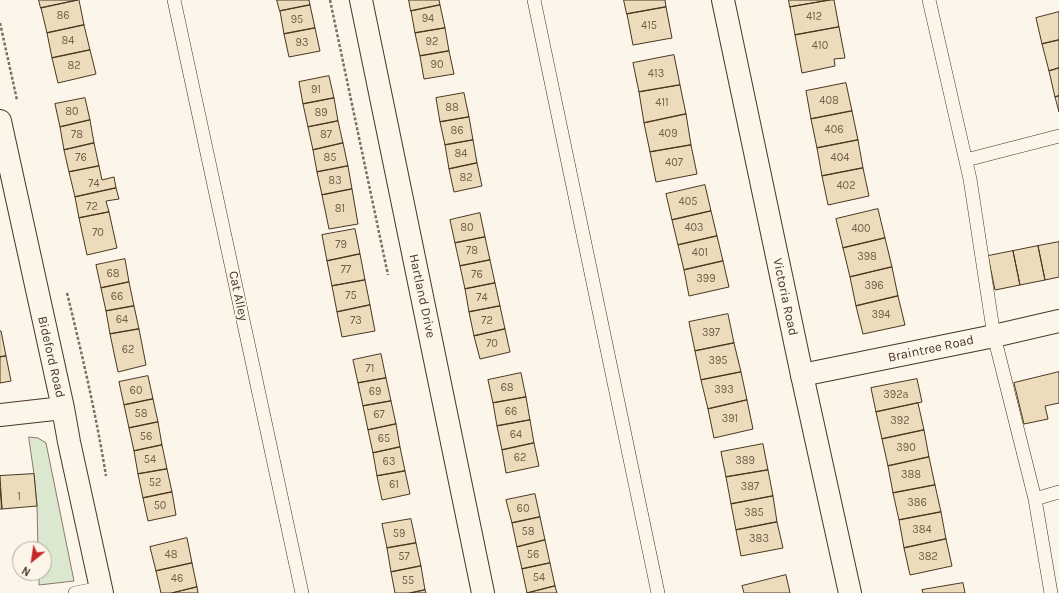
<!DOCTYPE html>
<style>
body{margin:0}
#map{position:relative;width:1059px;height:593px;overflow:hidden;background:#fbf6e9;font-family:Karla,sans-serif}
canvas{display:block}
.north{position:absolute;left:12px;top:541px;width:40px;height:40px;box-sizing:border-box;background:#fbf6e9;border:1px solid #b4a999;border-radius:50%;rotate:210deg;font-size:11px;font-weight:700;line-height:16px;text-align:center;color:#4a3520}
.north::after{content:'';display:block;margin:auto;width:14px;height:18px;background:#c62828;clip-path:polygon(50% 0,100% 100%,50% 72%,0 100%)}
</style>
<div id="map">
<canvas width="1059" height="593"></canvas>
<div class="north">N</div>
</div>
<script>
const g = document.querySelector('canvas').getContext('2d');
g.lineJoin = 'round';
function fillPath(path, color) { g.fillStyle = color; g.fill(path, 'evenodd'); }
function trace(path, color, width, dash) { g.strokeStyle = color; g.lineWidth = width; g.lineCap = dash ? 'butt' : 'round'; g.setLineDash(dash || []); g.stroke(path); }
function drawText(font, color, halo, rows, align = 'center') {
  g.font = font + ' Karla,sans-serif'; g.lineWidth = 3; g.setLineDash([]); g.textBaseline = 'middle'; g.strokeStyle = halo; g.fillStyle = color; for (const [text, x, y, turn = 0] of rows) {
    g.save(); g.translate(x, y); g.rotate((+turn || 0) * Math.PI / 180); g.textAlign = isNaN(turn) ? turn : align; if (halo) g.strokeText(text, 0, 0); g.fillText(text, 0, 0); g.restore();
  }
}
const green = new Path2D(`
 M29 437 38 438 46 443 74 581 39 585V573H44V549H38L37 506 34 474Z`);
const building = new Path2D(`
 M39 0H78L41 8Z
 M79 0 84 25 47 33 41 8Z
 M277 0H309L310 5 280 11Z
 M409 0H439L440 5 411 11Z
 M624 0H665L666 7 627 14Z
 M789 0H830L790 7Z
 M830 0H834L839 27 795 35 790 7Z
 M310 5 315 28 284 34 280 11Z
 M440 5 445 28 415 33 411 11Z
 M666 7 672 38 633 45 627 14Z
 M1059 12V40L1042 44 1036 18Z
 M84 25 90 50 52 58 47 33Z
 M839 27 845 58 834 59 835 66 802 73 795 35Z
 M315 28 320 51 289 57 284 34Z
 M445 28 449 51 420 56 415 33Z
 M1059 40V68L1049 71 1042 44Z
 M90 50 96 74 58 83 52 58Z
 M449 51 454 74 424 79 420 56Z
 M674 55 680 85 639 92 633 63Z
 M1059 68V96L1055 97 1049 71Z
 M329 76 334 98 303 104 299 82Z
 M846 83 852 111 811 119 806 91Z
 M680 85 686 114 644 123 639 92Z
 M464 93 469 117 440 122 436 98Z
 M1059 96V112L1055 97Z
 M85 98 90 120 60 127 55 104Z
 M334 98 338 121 308 127 303 104Z
 M852 111 858 140 817 148 811 119Z
 M686 114 691 145 650 152 644 123Z
 M469 117 473 140 445 145 440 122Z
 M90 120 94 143 64 150 60 127Z
 M338 121 343 143 313 150 308 127Z
 M473 140 477 163 449 169 445 145Z
 M858 140 863 168 822 176 817 148Z
 M94 143 99 166 69 172 64 150Z
 M343 143 348 166 317 172 313 150Z
 M691 145 697 174 656 182 650 152Z
 M477 163 482 186 454 192 449 169Z
 M99 166 102 180 114 177 116 188 75 197 69 172Z
 M348 166 352 189 322 195 317 172Z
 M863 168 869 196 828 205 822 176Z
 M705 185 711 211 672 220 666 194Z
 M116 188 119 199 106 201 109 212 79 218 75 197Z
 M352 189 358 224 329 229 322 195Z
 M878 209 885 238 843 248 836 219Z
 M711 211 717 236 678 245 672 220Z
 M109 212 117 248 87 255 79 218Z
 M480 213 485 237 455 243 450 220Z
 M355 229 360 254 327 261 322 235Z
 M717 236 723 261 684 270 678 245Z
 M485 237 490 260 460 266 455 243Z
 M885 238 892 267 850 277 843 248Z
 M1059 242V277L1045 280 1038 246Z
 M1038 246 1045 280 1020 285 1013 251Z
 M1013 251 1020 285 995 290 988 256Z
 M360 254 365 280 332 286 327 261Z
 M125 259 129 282 101 288 96 265Z
 M490 260 495 283 465 289 460 266Z
 M723 261 729 287 689 296 684 270Z
 M892 267 898 296 856 306 850 277Z
 M365 280 370 305 337 312 332 286Z
 M129 282 134 306 106 311 101 288Z
 M495 283 500 306 469 312 465 289Z
 M898 296 905 325 863 334 856 306Z
 M370 305 375 331 342 337 337 312Z
 M134 306 139 329 110 334 106 311Z
 M500 306 505 329 474 336 469 312Z
 M728 314 734 343 695 351 689 322Z
 M139 329 146 365 118 372 110 334Z
 M505 329 510 352 480 359 474 336Z
 M0 331H1L6 356 0 357Z
 M734 343 741 372 701 380 695 351Z
 M381 354 386 378 358 383 353 360Z
 M6 356 11 381 0 383V357Z
 M741 372 747 400 708 409 701 380Z
 M1059 372V403L1045 406 1048 419 1024 424 1014 383Z
 M521 373 526 397 493 403 488 380Z
 M148 376 153 399 124 405 119 382Z
 M386 378 391 401 363 406 358 383Z
 M917 379 922 402 876 412 871 388Z
 M526 397 530 420 497 426 493 403Z
 M153 399 158 422 129 428 124 405Z
 M747 400 753 429 714 438 708 409Z
 M391 401 396 424 368 430 363 406Z
 M918 403 924 430 882 439 876 412Z
 M530 420 534 443 502 450 497 426Z
 M158 422 162 445 134 451 129 428Z
 M396 424 400 447 373 453 368 430Z
 M924 430 929 457 888 466 882 439Z
 M534 443 539 466 506 473 502 450Z
 M763 444 768 470 726 477 721 452Z
 M162 445 167 469 138 474 134 451Z
 M400 447 405 471 377 476 373 453Z
 M929 457 935 485 893 493 888 466Z
 M167 469 172 492 143 498 138 474Z
 M768 470 773 496 731 504 726 477Z
 M405 471 410 494 382 500 377 476Z
 M34 474 37 506 2 509 0 476Z
 M935 485 941 512 899 520 893 493Z
 M0 488 2 509H0Z
 M172 492 176 515 148 521 143 498Z
 M535 494 540 517 512 523 506 500Z
 M773 496 777 522 736 530 731 504Z
 M941 512 946 539 904 548 899 520Z
 M540 517 545 540 517 547 512 523Z
 M411 519 416 543 387 548 382 524Z
 M777 522 783 548 741 556 736 530Z
 M187 538 192 563 156 571 150 547Z
 M946 539 952 566 910 575 904 548Z
 M545 540 550 563 522 569 517 547Z
 M416 543 421 566 391 572 387 548Z
 M192 563 197 587 172 593H161L156 571Z
 M550 563 555 586 527 593 522 569Z
 M421 566 425 590 410 593H395L391 572Z
 M786 575 790 593H744L742 586Z
 M963 583 965 593H923L922 590Z
 M555 586 557 593H527Z
 M197 587 198 593H172Z
 M425 590 426 593H410Z`);
const path = new Path2D(`
 M330 0 388 275
 M0 23 17 100
 M67 293C82 354 96 414 106 476`);
const service = new Path2D(`
 M174 0 302 593
 M534 0 658 593
 M929 0 970 179 994 336 1035 499 1051 593
 M966 160 1059 136
 M1035 499 1059 492
 M75 593 101 588`);
const minor = new Path2D(`
 M361 0 483 593
 M0 121 63 408 69 442 102 593
 M802 375 994 336 1059 321
 M0 415 63 408`);
const tertiary = new Path2D(`
 M723 0 802 375 850 593`);
const numberNames = [
 ["86",63,16],
 ["412",814,17],
 ["94",428,19],
 ["95",297,20],
 ["415",649,26],
 ["84",68,41],
 ["92",432,42],
 ["93",302,43],
 ["410",820,46],
 ["90",437,65],
 ["82",74,66],
 ["413",656,74],
 ["91",316,90],
 ["408",829,101],
 ["411",662,103],
 ["88",452,108],
 ["80",72,112],
 ["89",321,113],
 ["406",834,130],
 ["86",457,131],
 ["409",668,134],
 ["78",77,135],
 ["87",326,135],
 ["84",461,154],
 ["76",81,158],
 ["85",330,158],
 ["404",840,158],
 ["407",674,163],
 ["82",466,178],
 ["83",335,181],
 ["74",94,184],
 ["402",846,186],
 ["405",688,202],
 ["72",92,207],
 ["81",340,209],
 ["80",467,228],
 ["403",694,228],
 ["400",861,229],
 ["70",98,233],
 ["79",341,245],
 ["78",472,251],
 ["401",700,253],
 ["398",867,257],
 ["77",346,270],
 ["68",113,274],
 ["76",477,275],
 ["399",706,279],
 ["396",874,286],
 ["75",351,296],
 ["66",117,297],
 ["74",482,298],
 ["394",881,315],
 ["64",122,320],
 ["73",356,321],
 ["72",487,321],
 ["397",711,333],
 ["70",492,344],
 ["62",128,350],
 ["395",718,361],
 ["71",370,369],
 ["68",507,388],
 ["393",724,390],
 ["60",136,391],
 ["69",375,392],
 ["392a",896,395],
 ["66",511,412],
 ["58",141,414],
 ["67",379,415],
 ["391",730,419],
 ["392",900,421],
 ["64",516,435],
 ["56",146,437],
 ["65",384,439],
 ["390",906,448],
 ["62",520,458],
 ["54",150,460],
 ["389",745,461],
 ["63",389,462],
 ["388",911,475],
 ["52",155,483],
 ["61",394,485],
 ["387",750,487],
 ["1",19,497],
 ["386",917,503],
 ["50",160,506],
 ["60",523,509],
 ["385",754,513],
 ["384",922,530],
 ["58",528,532],
 ["59",399,534],
 ["383",759,539],
 ["48",171,555],
 ["56",533,555],
 ["57",404,557],
 ["382",928,557],
 ["54",539,578],
 ["46",177,579],
 ["55",408,581]
];
const streetNames = [
 ["Cat Alley",238,296,78],
 ["Hartland Drive",422,296,78],
 ["Victoria Road",785,297,78],
 ["Braintree Road",931,349,-12],
 ["Bideford Road",51,357,77]
];
fillPath(green, '#dce7d0');
trace(green, '#887966', 1);
fillPath(building, '#ecdcbc');
trace(building, '#4a3520', 1);
trace(service, '#4a3520', 14);
trace(minor, '#4a3520', 24);
trace(tertiary, '#4a3520', 24);
trace(path, '#7f6f5c', 2.5, [3, 2]);
trace(service, '#fbf6e9', 13);
trace(minor, '#fbf6e9', 22);
trace(tertiary, '#fbf6e9', 22);
drawText('11px', '#725f47', null, numberNames);
drawText('13px', '#4a3520', '#fbf6e9', streetNames);
</script>
